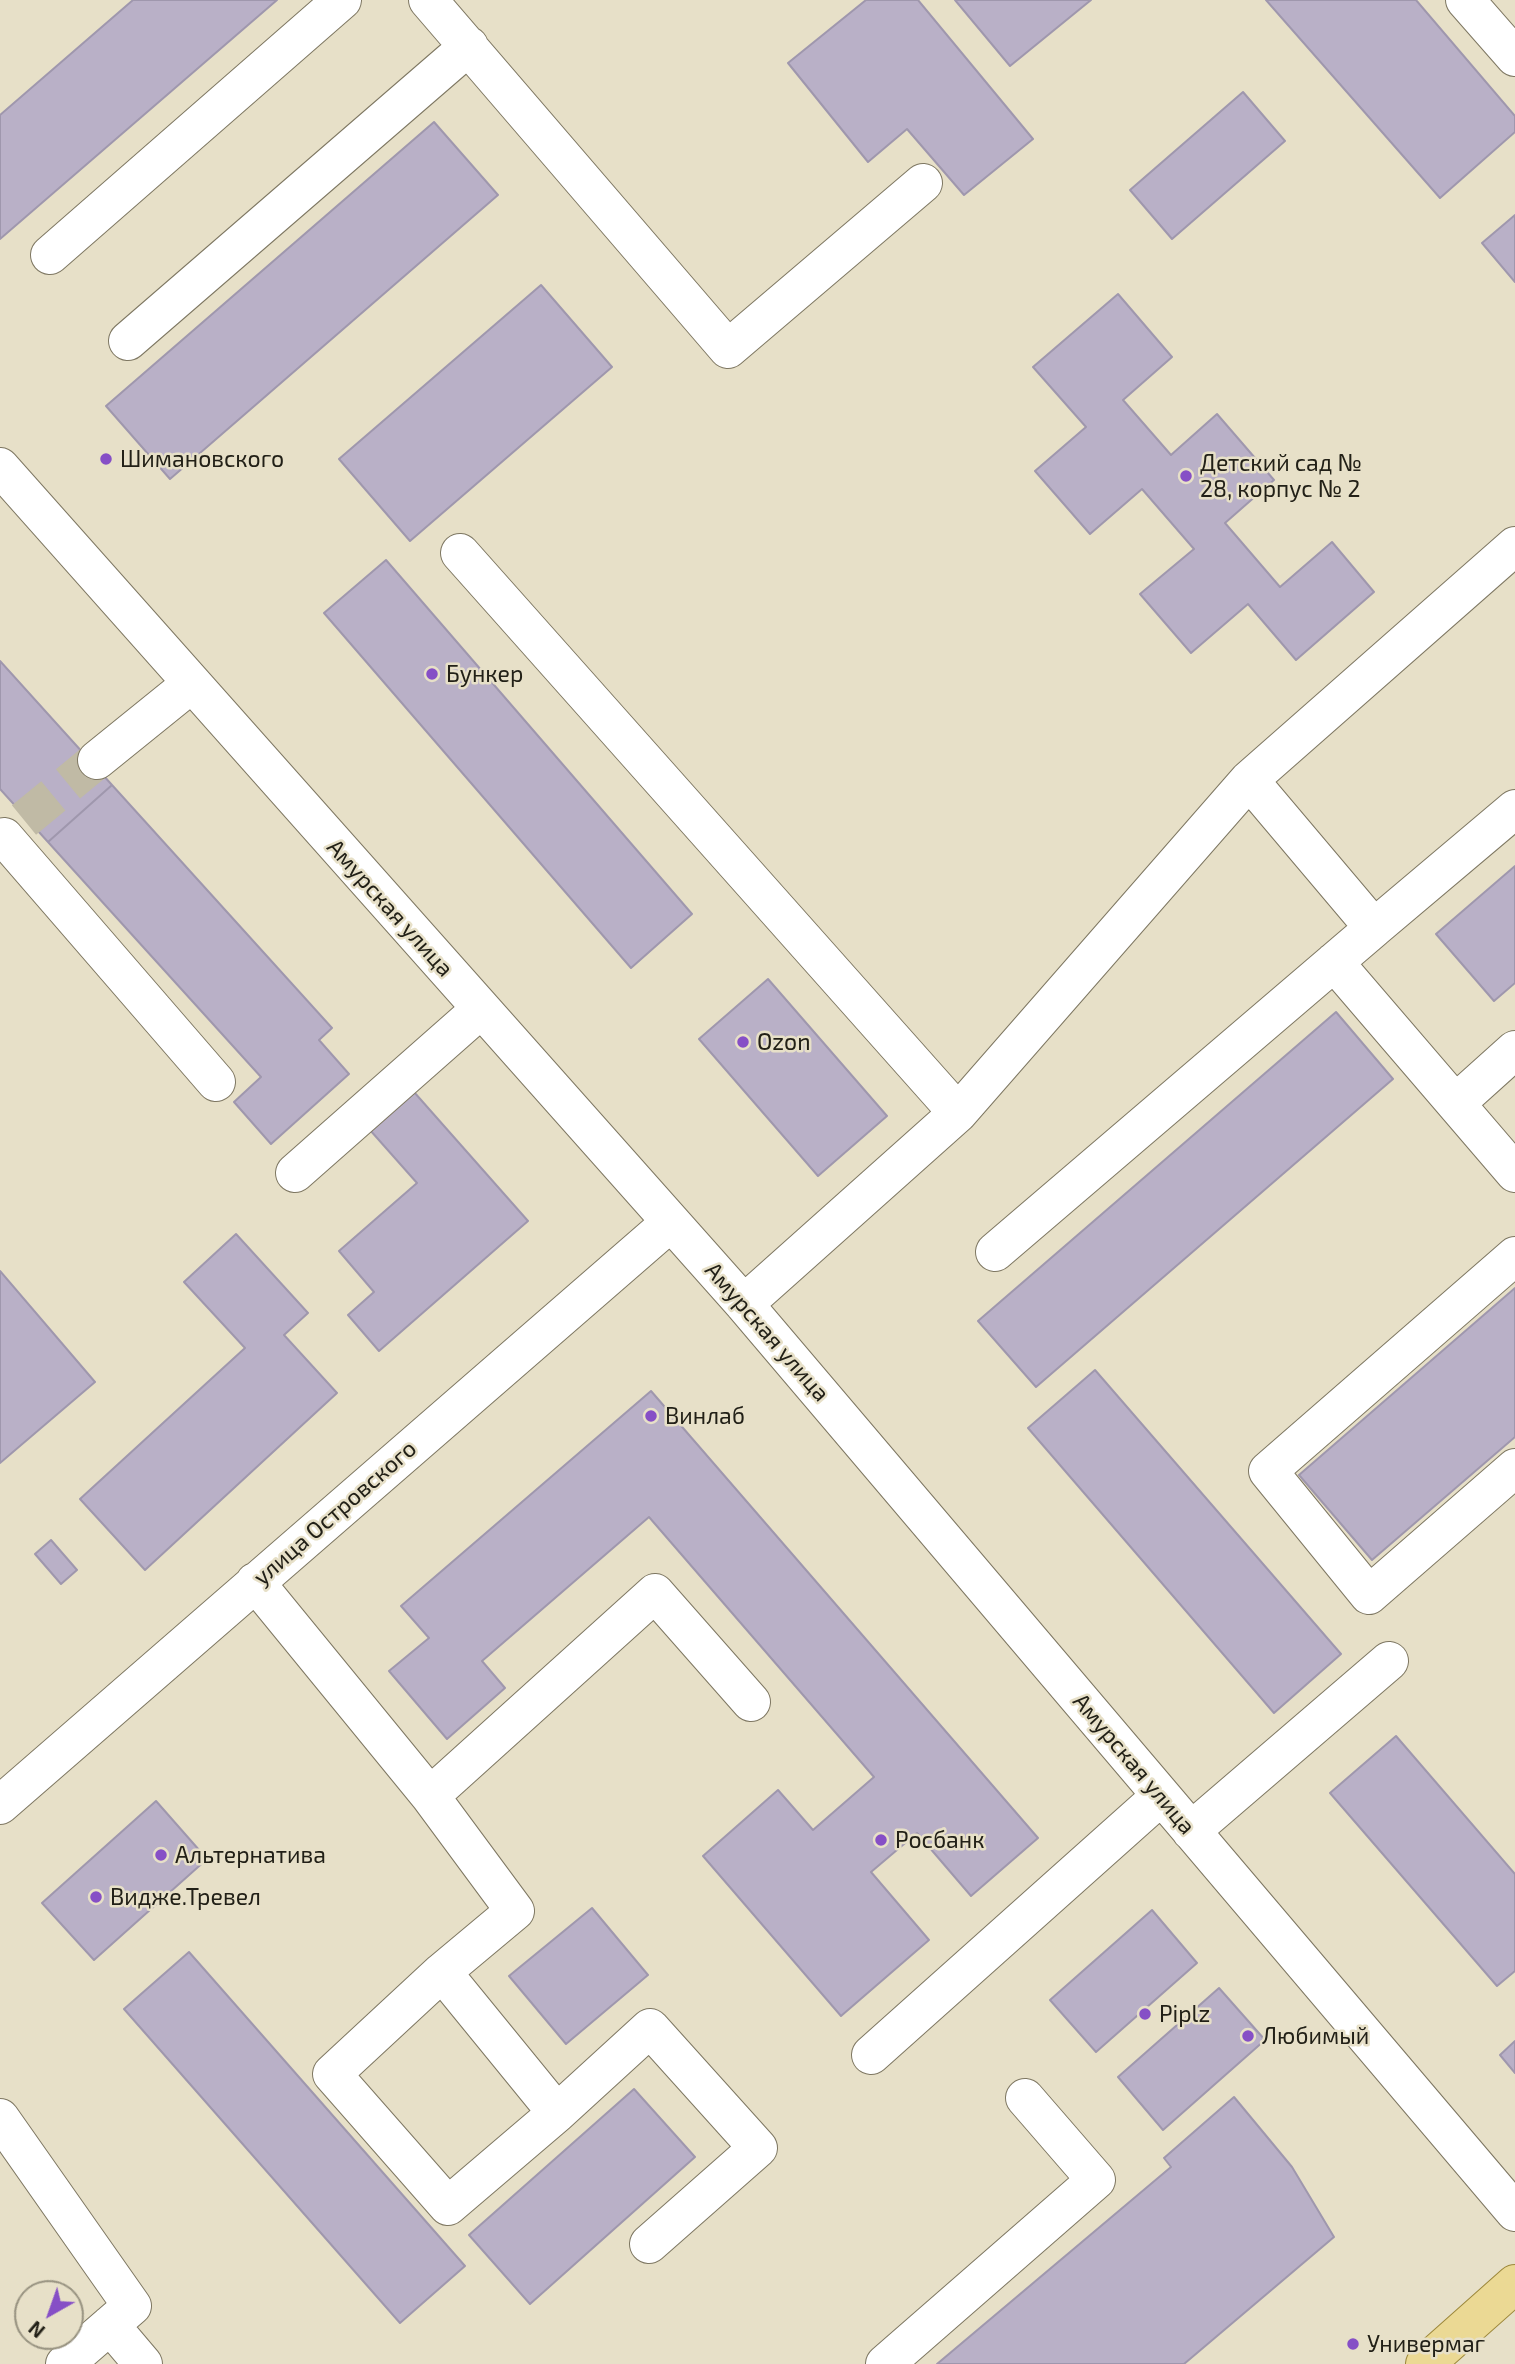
<!DOCTYPE html>
<meta charset="utf-8">
<style>
body{margin:0}
#map{position:relative;width:1515px;height:2364px;overflow:hidden;background:#e7e0c8;font-family:"Exo 2",sans-serif}
canvas{display:block}
.north{position:absolute;left:14px;top:2280px;width:70px;height:70px;box-sizing:border-box;background:#e7e0c8;border:2px solid #989381;border-radius:50%;rotate:220deg;font-size:19px;font-weight:700;line-height:28px;text-align:center;color:#222017}
.north::after{content:'';display:block;margin:auto;width:24px;height:32px;background:#864fc6;clip-path:polygon(50% 0,100% 100%,50% 72%,0 100%)}
</style>
<div id="map">
<canvas width="1515" height="2364"></canvas>
<div class="north">N</div>
</div>
<script>
const g = document.querySelector('canvas').getContext('2d');
g.lineJoin = 'round';
function fillPath(path, color) { g.fillStyle = color; g.fill(path, 'evenodd'); }
function trace(path, color, width, dash) { g.strokeStyle = color; g.lineWidth = width; g.lineCap = dash ? 'butt' : 'round'; g.setLineDash(dash || []); g.stroke(path); }
function drawText(font, color, halo, rows, align = 'center') {
  g.font = font + ' "Exo 2",sans-serif'; g.lineWidth = 5; g.setLineDash([]); g.textBaseline = 'middle'; g.strokeStyle = halo; g.fillStyle = color; for (const [text, x, y, turn = 0] of rows) {
    g.save(); g.translate(x, y); g.rotate((+turn || 0) * Math.PI / 180); g.textAlign = isNaN(turn) ? turn : align; if (halo) g.strokeText(text, 0, 0); g.fillText(text, 0, 0); g.restore();
  }
}
const building = new Path2D(`
 M133 0H277L0 239V115Z
 M866 0H918L1033 139 964 195 907 129 868 162 788 63Z
 M955 0H1091L1010 66Z
 M1266 0H1416L1515 116V132L1440 198Z
 M1243 92 1285 141 1172 239 1130 190Z
 M434 122 498 195 170 479 106 406Z
 M1515 215V282L1482 243Z
 M541 285 612 367 410 541 339 459Z
 M1118 294 1172 357 1123 400 1171 455 1217 414 1274 480 1225 523 1280 587 1332 542 1374 592 1296 660 1248 604 1191 653 1140 594 1194 549 1142 489 1090 534 1035 471 1086 427 1033 367Z
 M386 560 692 914 631 968 324 613Z
 M0 661 112 785 48 842 0 789Z
 M112 785 332 1028 319 1040 349 1074 271 1144 234 1102 261 1077 48 842Z
 M1515 866V983L1494 1001 1436 934Z
 M768 979 887 1116 818 1176 699 1039Z
 M1336 1012 1393 1079 1036 1387 978 1321Z
 M414 1092 528 1221 379 1351 348 1315 374 1292 339 1251 417 1183 370 1130Z
 M236 1234 308 1313 284 1335 337 1393 145 1570 80 1499 245 1348 184 1282Z
 M0 1271 95 1382 0 1463Z
 M1515 1288V1437L1372 1560 1299 1475Z
 M1095 1370 1341 1654 1274 1713 1028 1428Z
 M651 1391 1038 1838 971 1896 917 1833 871 1872 929 1940 841 2016 703 1856 778 1790 813 1830 874 1777 649 1517 482 1661 505 1688 447 1739 389 1671 429 1638 401 1606Z
 M51 1540 77 1570 61 1584 35 1554Z
 M1396 1736 1515 1874V1971L1497 1986 1330 1793Z
 M156 1801 207 1859 94 1960 42 1903Z
 M592 1908 648 1975 566 2044 509 1976Z
 M1152 1910 1197 1963 1096 2052 1050 2000Z
 M189 1952 465 2266 400 2323 124 2009Z
 M1219 1988 1265 2040 1163 2130 1118 2077Z
 M1515 2041V2073L1500 2055Z
 M634 2089 695 2157 530 2304 469 2235Z
 M1234 2097 1292 2167 1334 2237 1184 2364H937L1171 2167 1164 2158Z`);
const minorTunnel = new Path2D(`
 M24 820 97 760`);
const minor = new Path2D(`
 M428 0 728 349 923 183
 M1465 0 1515 57
 M50 255 342 0
 M128 341 469 46
 M0 467 744 1304 1515 2212
 M460 553 958 1113
 M97 760 191 684
 M1249 780 1374 928 1515 809
 M4 837 216 1082
 M1334 962 1515 1173
 M1456 1103 1515 1050
 M295 1173 481 1009
 M995 1252 1374 928
 M1515 1256 1268 1471 1369 1595 1515 1468
 M744 1304 958 1113 1249 780 1515 546
 M255 1582 430 1796 515 1911 442 1972 557 2113
 M430 1796 655 1593 751 1702
 M0 1805 671 1222
 M1191 1831 1389 1661
 M442 1972 332 2074 448 2206 557 2113 650 2028 758 2148 649 2244
 M871 2055 1161 1796
 M0 2118 132 2306 65 2364
 M110 2325 143 2364
 M885 2364 1096 2180 1025 2098`);
const major = new Path2D(`
 M1425 2364 1515 2284`);
const markers = [
 [106,459,7,"#864fc6"],
 [1186,476,7,"#864fc6"],
 [432,674,7,"#864fc6"],
 [743,1042,7,"#864fc6"],
 [651,1416,7,"#864fc6"],
 [881,1840,7,"#864fc6"],
 [161,1855,7,"#864fc6"],
 [96,1897,7,"#864fc6"],
 [1145,2014,7,"#864fc6"],
 [1248,2036,7,"#864fc6"],
 [1353,2344,7,"#864fc6"]
];
const poiNames = [
 ["Шимановского",120,459],
 ["Детский сад №",1200,463],
 ["28, корпус № 2",1200,489],
 ["Бункер",446,674],
 ["Ozon",757,1042],
 ["Винлаб",665,1416],
 ["Росбанк",895,1840],
 ["Альтернатива",175,1855],
 ["Видже.Тревел",110,1897],
 ["Piplz",1159,2014],
 ["Любимый",1262,2036],
 ["Универмаг",1367,2344]
];
const streetNames = [
 ["Амурская улица",390,908,48],
 ["Амурская улица",767,1332,49],
 ["улица Островского",335,1513,-41],
 ["Амурская улица",1134,1764,50]
];
fillPath(building, '#b9b0c7');
trace(building, '#9f97ad', 2);
trace(minorTunnel, '#c0baa5', 38, [38, 19]);
trace(minor, '#7e7762', 40);
trace(major, '#9c873a', 40);
trace(minor, '#fff', 38);
trace(major, '#ebd994', 38);
for (const [x, y, r, color] of markers) { const dot = new Path2D(); dot.arc(x, y, r, 0, 2 * Math.PI); g.fillStyle = color; g.fill(dot); trace(dot, '#e7e0c8', 2.5); }
drawText('23px', '#222017', '#e7e0c8', poiNames, 'left');
drawText('23px', '#222017', '#e7e0c8', streetNames);
</script>
